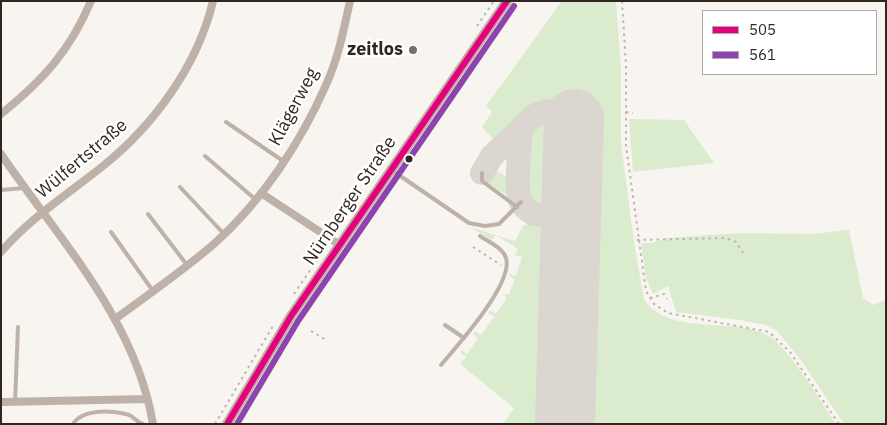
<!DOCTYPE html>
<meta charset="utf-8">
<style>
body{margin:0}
#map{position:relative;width:887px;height:425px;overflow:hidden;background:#f8f4ef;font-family:"IBM Plex Sans",sans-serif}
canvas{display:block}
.frame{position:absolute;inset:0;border:2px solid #302820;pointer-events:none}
.legend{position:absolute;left:702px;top:10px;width:175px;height:65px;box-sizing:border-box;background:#fff;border:1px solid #aca9a6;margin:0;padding:6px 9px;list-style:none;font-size:15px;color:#302820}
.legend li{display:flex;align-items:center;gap:10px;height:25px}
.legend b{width:25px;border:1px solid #aca9a6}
</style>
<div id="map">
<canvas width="887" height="425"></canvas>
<div class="frame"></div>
<ul class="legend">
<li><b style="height:6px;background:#e5007d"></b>505</li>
<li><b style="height:6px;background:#8e44ad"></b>561</li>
</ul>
</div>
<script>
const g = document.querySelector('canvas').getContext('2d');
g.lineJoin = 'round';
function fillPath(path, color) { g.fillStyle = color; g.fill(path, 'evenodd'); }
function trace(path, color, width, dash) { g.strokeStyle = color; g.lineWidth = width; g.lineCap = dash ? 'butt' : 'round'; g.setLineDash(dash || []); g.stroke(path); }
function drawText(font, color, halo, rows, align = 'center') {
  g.font = font + ' "IBM Plex Sans",sans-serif'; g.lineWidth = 5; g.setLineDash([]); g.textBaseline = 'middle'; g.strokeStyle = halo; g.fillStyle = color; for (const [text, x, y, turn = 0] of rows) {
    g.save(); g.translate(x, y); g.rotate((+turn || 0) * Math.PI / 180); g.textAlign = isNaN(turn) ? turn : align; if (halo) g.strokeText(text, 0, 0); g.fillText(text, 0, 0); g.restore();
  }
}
const green = new Path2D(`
 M562 1H616L621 70V143L634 242 644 300C673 338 732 315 769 336 788 347 822 403 836 424H573L582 110H537L499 145 482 127 492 112 486 106Z
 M560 115 566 119 568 133 564 204 559 211C545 214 530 210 524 196L525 132C531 116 545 115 560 115Z
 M629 119 684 120 714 163 633 172Z
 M517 137 515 201 484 180 491 167 505 176 516 160 503 151Z
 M539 219 557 221 562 226 564 235 558 424H503L514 408 460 364 466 357 460 352 461 350 467 354 478 338 473 334 475 331 481 335 494 317 488 313 490 310 496 314 507 298 502 294H509L515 279 509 276V274L516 276 522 257 515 255 518 249 496 235 492 240 470 227 515 241 523 226Z
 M849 230 863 298 873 305 886 300V424H844L801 360 776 330 766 325 740 320 676 312 668 286 653 294 646 278 641 243H652L666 238 740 233 812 234Z`);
const taxiway = new Path2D(`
 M482 173 492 156 521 129
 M572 216 534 214C528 211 523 207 520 200 515 187 520 145 521 129 525 124 530 118 536 115 546 109 567 109 574 119`);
const runway = new Path2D(`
 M565 424 574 119`);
const path = new Path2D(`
 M622 1 626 65V145L646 291 654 304 668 313 769 332 790 352 839 424
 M477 26 494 1
 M626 112 633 113
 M637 240 726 238 736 242 743 253
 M473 247 501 265
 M294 294 326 247
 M650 298 664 294 667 299
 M294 331 307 310
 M311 331 328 341
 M215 424 273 326`);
const service = new Path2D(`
 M226 122 283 161
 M205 156 255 199
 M393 171 469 223 485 226 499 224 521 202
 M482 173V181L517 207
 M180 187 224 234
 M1 190 24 188
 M148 214 187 265
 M111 232 153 291
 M445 325 464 338
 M441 365C457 346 514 283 506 258 503 248 489 242 480 236
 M15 402 18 327
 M73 424C82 409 111 410 126 414 133 415 136 422 143 424`);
const minor = new Path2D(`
 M1 114C43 80 70 51 91 1
 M1 154C58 238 136 320 153 424
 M261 193 340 245
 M1 252C30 218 68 194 103 166 154 125 198 65 213 1
 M115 319C149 294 184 270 215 243 262 201 301 142 326 85 338 59 344 29 350 1
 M1 402 147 399`);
const secondary = new Path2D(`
 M227 424 291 316 507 1`);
const bus1 = new Path2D(`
 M227 424 291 316 507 1`);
const bus2 = new Path2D(`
 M237 424 298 321 514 6`);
const markers = [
 [413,50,5,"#766f68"],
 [409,159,4.5,"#302820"]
];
const poiNames = [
 ["zeitlos",403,50]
];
const streetNames = [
 ["Klägerweg",294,107,-62],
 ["Wülfertstraße",82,159,-40],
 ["Nürnberger Straße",350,201,-56]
];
fillPath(green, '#dbebce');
trace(taxiway, '#dcd6d1', 24);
trace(runway, '#dcd6d1', 60);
trace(path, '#beb5ae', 2, [2.5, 4]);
trace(service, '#beb2a8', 4);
trace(minor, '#beb2a8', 8);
trace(secondary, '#bcafa4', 10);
trace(bus1, '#e5007d', 6);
trace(bus2, '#8e44ad', 6);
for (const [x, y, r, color] of markers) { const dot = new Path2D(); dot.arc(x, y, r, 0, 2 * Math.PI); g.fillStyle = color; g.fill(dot); trace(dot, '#fff', 2); }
drawText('bold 18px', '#302820', '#fff', poiNames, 'right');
drawText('18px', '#302820', '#fff', streetNames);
</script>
